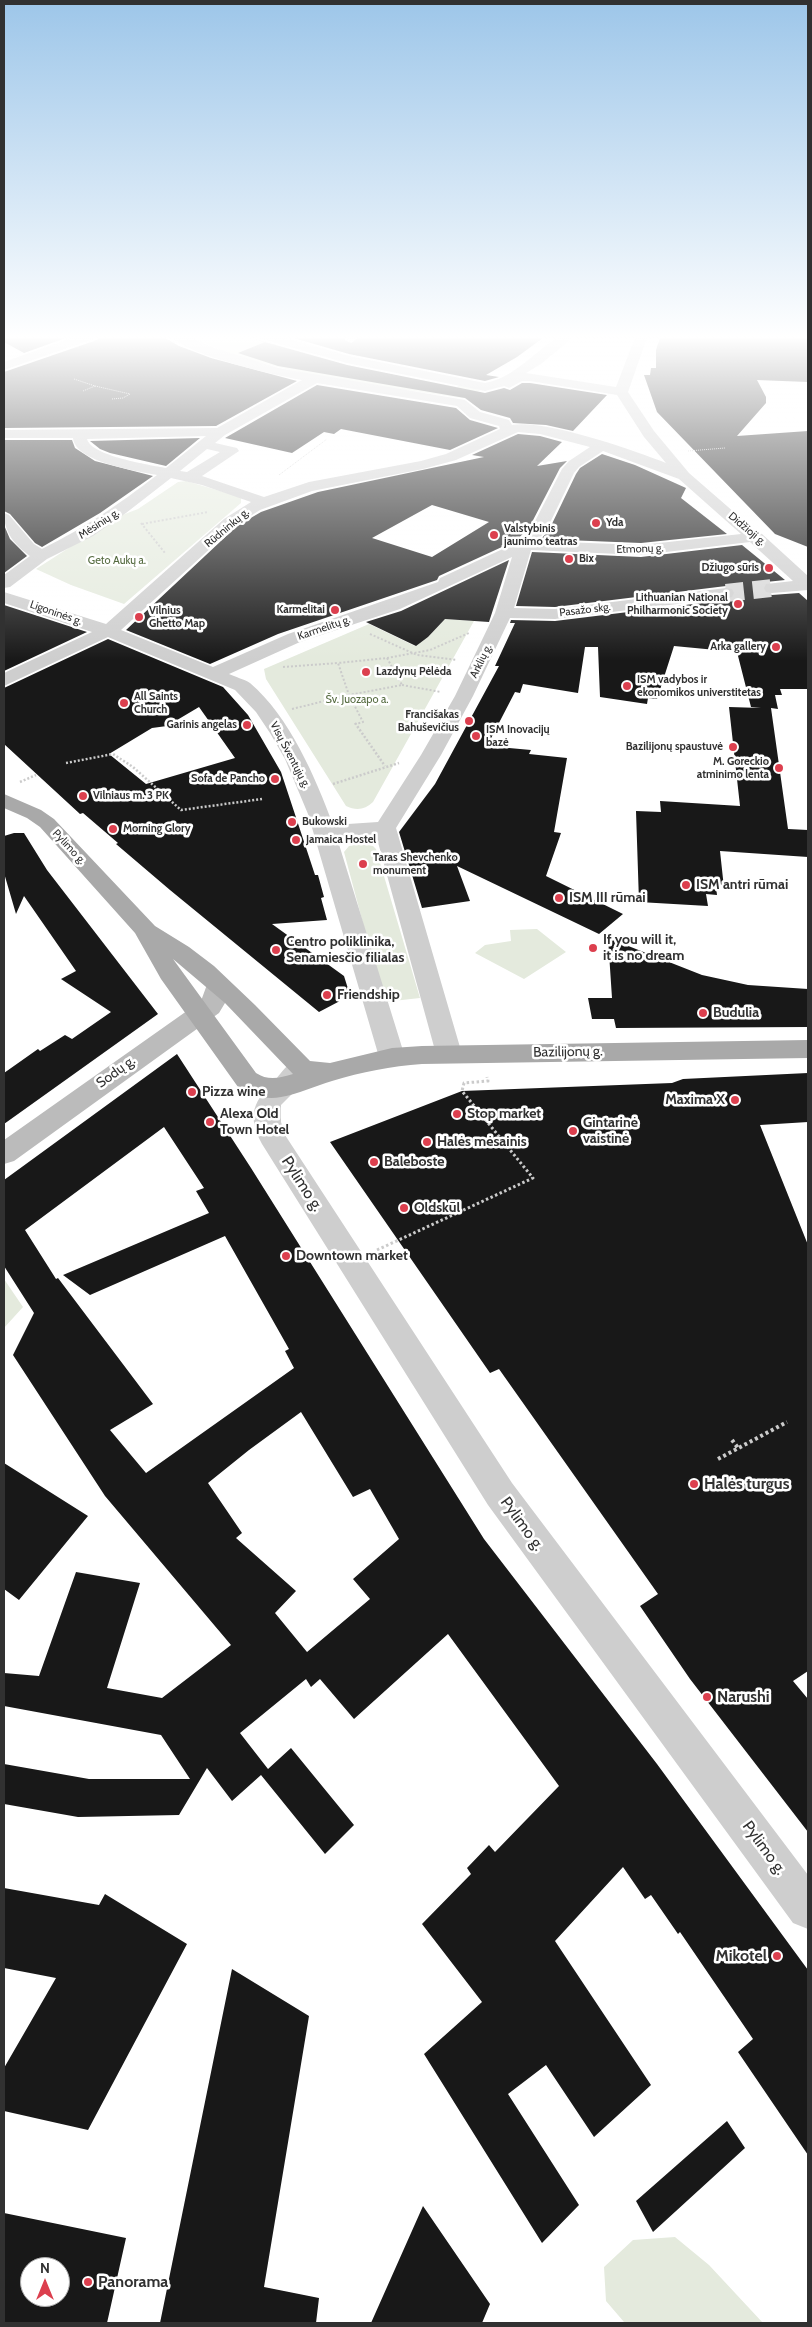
<!DOCTYPE html>
<meta charset="utf-8">
<style>
body{margin:0}
#map{position:relative;width:812px;height:2327px;overflow:hidden;background:#fff;font-family:Cabin,sans-serif}
canvas{display:block}
.frame{position:absolute;inset:0;border:5px solid #313131;pointer-events:none}
.north{position:absolute;left:20px;top:2257px;width:50px;height:50px;box-sizing:border-box;background:#fff;border:1px solid #adadad;border-radius:50%;rotate:0deg;font-size:14px;font-weight:700;line-height:20px;text-align:center;color:#313131}
.north::after{content:'';display:block;margin:auto;width:18px;height:22px;background:#dc3f4e;clip-path:polygon(50% 0,100% 100%,50% 72%,0 100%)}
</style>
<div id="map">
<canvas width="812" height="2327"></canvas>
<div class="frame"></div>
<div class="north">N</div>
</div>
<script>
const g = document.querySelector('canvas').getContext('2d');
g.lineJoin = 'round';
function fillPath(path, color) { g.fillStyle = color; g.fill(path, 'evenodd'); }
function trace(path, color, width, dash) { g.strokeStyle = color; g.lineWidth = width; g.lineCap = dash ? 'butt' : 'round'; g.setLineDash(dash || []); g.stroke(path); }
function drawText(font, color, halo, rows, align = 'center') {
  g.font = font + ' Cabin,sans-serif'; g.lineWidth = 5; g.setLineDash([]); g.textBaseline = 'middle'; g.strokeStyle = halo; g.fillStyle = color; for (const [text, x, y, turn = 0] of rows) {
    g.save(); g.translate(x, y); g.rotate((+turn || 0) * Math.PI / 180); g.textAlign = isNaN(turn) ? turn : align; if (halo) g.strokeText(text, 0, 0); g.fillText(text, 0, 0); g.restore();
  }
}
const green = new Path2D(`
 M186 335H243L294 351 359 368 457 387 461 384 480 390 470 398H461C373 384 266 375 186 335Z
 M186 481 241 497V503L124 604 71 585 36 569 117 517 138 509 178 482Z
 M445 619 474 621 373 802C365 810 356 811 346 806L266 679 264 669 369 624 415 646 428 637Z
 M362 843 373 846 376 849 420 998 384 1002 344 852 349 846Z
 M537 929 566 952 524 979 475 953 485 945 511 941 510 930Z
 M4 1279 23 1307 4 1328Z
 M675 2237 709 2265 763 2323 624 2322 606 2301 604 2267 633 2240Z`);
const building = new Path2D(`
 M4 335H74L24 353 4 342Z
 M100 335H160L179 346 211 358 297 381 216 426 4 428V372L97 340Z
 M283 335H344L345 340 351 343 362 335H547L517 357 486 375 499 377 485 381 349 354Z
 M661 335H808V382L757 380 766 397V403L737 436 808 431V547L775 534 657 412 644 375H650L651 368H656V350Z
 M265 342 347 365 485 393 504 388 510 390 522 383H530L607 395 573 431 546 425 513 423 510 418 481 410 465 398 278 366 238 353Z
 M317 385 456 408 470 420 498 428 450 450 341 429 334 434 324 432 292 453 225 438Z
 M518 434 540 436 562 442 537 466 567 461 560 468 530 526 517 540 439 576 437 580 278 634 210 664 126 630 237 526 261 512 318 492 484 457 472 455ZM432 505 489 522 432 557 372 538Z
 M200 438 166 466 110 453 100 449 90 441Z
 M4 440H72L75 448 95 461 153 476 100 513 42 547 35 543 10 514 4 511Z
 M602 454 635 465 686 488 681 498 727 534 641 543 541 539 549 530 576 474 580 468Z
 M4 525 10 539 27 556 4 573Z
 M742 545 785 580 766 582 762 587 764 593 772 595 799 593 808 601V689H780L782 695H775L778 709 771 708 788 829 808 830V857L720 851 724 888 716 887 717 895 706 894 708 906 639 902 636 811 661 812 660 801 740 806 729 707 761 708 751 707 737 652 674 646 657 699 648 698 647 704 600 697 598 647H585L578 693 523 684 520 693 515 692 487 746 531 750 529 754 567 758 554 832 561 833 546 876 623 914 599 934 457 866 470 901 422 908 399 832 435 784 499 666H495L515 623H510L511 620 555 621 726 600 732 599 736 594 734 588 726 586 555 607 516 606 532 552 641 557Z
 M509 560 489 622 445 619 428 637 416 646 366 622 401 611Z
 M4 605 87 632 4 671Z
 M108 639 223 687 248 715 281 772 315 875H318L324 897 321 898 327 920 272 924 344 976 349 992 338 1002 319 1012 170 890 116 844 118 843 83 813 80 814 4 744V688ZM199 707 235 758 146 784 109 754 152 728 167 726Z
 M14 833H24L47 870 158 1014 4 1124V1073L38 1049 40 1051 65 1035 72 1039 111 1012 61 979 76 971 24 896 16 914 4 873V836Z
 M608 938 702 975 748 985 808 989V1027L616 1028 614 1019H592L588 998H612Z
 M177 1054 251 1168 484 1539 657 1764 808 1970V2155L738 2052 753 2039 680 1932 678 1934 651 1895 645 1899 623 1867 555 1941 651 2085 594 2137 546 2065 508 2094 579 2205 542 2243 424 2054 482 2002 422 1924 471 1874 467 1868 489 1845 495 1852 559 1786 448 1634 354 1719 320 1679 311 1687 306 1679 240 1733 268 1769 291 1748 354 1825 325 1854 261 1775 232 1801 207 1768 179 1815 78 1817 4 1804V1764L89 1779H190L161 1735 4 1706V1673L39 1676 76 1572 140 1583 107 1688 162 1698 231 1645 105 1496 13 1355 34 1313 4 1266V1180ZM164 1127 204 1188 196 1191 209 1213 63 1275 90 1295 225 1236 289 1349 285 1351 294 1368 146 1473 110 1430 153 1404 58 1278 56 1279 25 1230ZM301 1412 353 1497 370 1489 399 1539 353 1579 370 1599 307 1652 275 1613 296 1591 236 1538 242 1533 208 1483 249 1450Z
 M808 1073V1122L760 1125 808 1245V1671L793 1681 808 1699V1832L690 1679 640 1606 658 1594 499 1369 490 1373 330 1142 462 1091 672 1083 683 1079Z
 M4 1463 88 1516 19 1600 4 1589Z
 M4 1888 99 1905 105 1894 187 1944 88 2130 4 2111V2068L56 1978 4 1968Z
 M232 1969 309 2016 264 2287 319 2298 316 2323H160Z
 M727 2121 745 2148 653 2232 636 2201Z
 M423 2206 490 2304 482 2323H371Z
 M4 2213 126 2238 107 2323H4ZM30 2267H60V2297H30Z`);
const streetTunnel = new Path2D(`
 M726 593 772 588`);
const pathFar4 = new Path2D(`
 M74 379 95 386 83 391
 M95 386 130 394 123 398 112 399
 M688 451 725 448
 M279 475 327 439`);
const pathFar3 = new Path2D(`
 M141 523 165 553
 M142 524 208 512
 M370 634 417 655 457 660
 M387 658 402 685 349 695 338 663Z
 M387 658 430 650 469 633
 M283 667 338 663
 M402 685 441 692
 M292 709 349 695 363 722 356 724`);
const pathFar2 = new Path2D(`
 M355 723 385 766
 M66 763 113 754 133 767 181 810 262 799
 M20 782 36 775
 M333 784 399 763`);
const pathFar1 = new Path2D(`
 M377 1250 533 1178 462 1091 464 1083 488 1081 487 1077`);
const path = new Path2D(`
 M732 1440 738 1448
 M718 1459 787 1422`);
const street = new Path2D(`
 M80 335H98L96 338 4 370V362Z
 M169 335H185L212 347 278 368 465 400 480 412 509 420 512 425C545 419 633 450 666 463L644 437 617 395 530 381H522L509 388 504 386 485 391 347 363 258 338 256 335H276L349 356 485 383C515 378 535 350 561 336 565 334 571 335 576 335L541 364 526 373 616 387 636 335H648L628 392 654 431 689 473 758 533 762 534 808 576V590L772 593 766 592 764 588 766 584 793 581 750 542 641 555 531 550 514 608 555 609 726 588 732 589 734 593 732 597 726 598 555 619 510 618 473 696 441 755 396 828 462 1054 458 1060 449 1063 440 1060 436 1054 376 835 337 838 405 1057 401 1063 392 1066 383 1063 379 1057 308 814 285 759 270 733 256 712 235 690 108 637 4 686V673L92 632 4 603V592L106 624 224 519 251 502 202 485 171 478 126 513 93 536 47 559 10 587 4 588V575L30 556C15 545 4 533 4 513L9 515 34 544 42 549C86 527 118 505 157 475 137 471 75 462 73 438H4V430L217 428 302 380C274 375 186 355 169 335ZM317 383 457 406 470 418 499 426 500 429 446 454 421 461 309 482 264 497 202 476 239 451 237 448 215 443 225 435ZM518 432 540 434 590 447 569 461 562 469 532 527 518 542 440 578 438 582 288 634 213 667 121 630 236 525 260 510 312 491 423 469 456 460ZM206 436 166 468C150 465 91 456 87 439ZM207 449 220 452 187 472 180 471ZM603 451 679 479 741 534 641 545 537 541 547 529 574 473 579 467ZM512 557 495 613 455 696 421 755 378 822 333 825C316 778 289 716 250 683 244 679 235 677 229 674L300 642 400 609Z
 M346 335H360L351 341 347 340Z
 M296 1062 305 1065 309 1071 299 1087 281 1105V1122L285 1135 512 1483 808 1875V1929L793 1923 488 1505 262 1144C246 1114 254 1101 276 1079 283 1071 285 1065 296 1062Z`);
const secondary = new Path2D(`
 M218 977 227 979 230 985 228 998 219 1013 14 1161 4 1164V1140L201 1001 209 979Z`);
const primary = new Path2D(`
 M4 794 41 810 54 819 155 926 189 947 214 966 255 1005 310 1061 330 1063 392 1048 422 1046 808 1040V1058L422 1064C391 1066 362 1072 332 1081 315 1086 298 1094 281 1097 265 1100 250 1095 238 1087L161 979 135 933 40 827 27 818 4 808ZM173 959 225 1003 293 1074C280 1078 268 1081 256 1073Z`);
const markers = [
 [596,523,5,"#dc3f4e"],
 [494,535,5,"#dc3f4e"],
 [569,559,5,"#dc3f4e"],
 [769,568,5,"#dc3f4e"],
 [738,604,5,"#dc3f4e"],
 [335,610,5,"#dc3f4e"],
 [139,617,5,"#dc3f4e"],
 [776,647,5,"#dc3f4e"],
 [366,672,5,"#dc3f4e"],
 [627,686,5,"#dc3f4e"],
 [124,703,5,"#dc3f4e"],
 [469,721,5,"#dc3f4e"],
 [247,725,5,"#dc3f4e"],
 [476,736,5,"#dc3f4e"],
 [733,747,5,"#dc3f4e"],
 [779,768,5,"#dc3f4e"],
 [275,779,5,"#dc3f4e"],
 [83,796,5,"#dc3f4e"],
 [292,822,5,"#dc3f4e"],
 [113,829,5,"#dc3f4e"],
 [296,840,5,"#dc3f4e"],
 [363,864,5,"#dc3f4e"],
 [686,885,5,"#dc3f4e"],
 [559,898,5,"#dc3f4e"],
 [593,948,5,"#dc3f4e"],
 [276,950,5,"#dc3f4e"],
 [327,995,5,"#dc3f4e"],
 [703,1013,5,"#dc3f4e"],
 [192,1092,5,"#dc3f4e"],
 [735,1100,5,"#dc3f4e"],
 [457,1114,5,"#dc3f4e"],
 [210,1122,5,"#dc3f4e"],
 [573,1131,5,"#dc3f4e"],
 [427,1142,5,"#dc3f4e"],
 [374,1162,5,"#dc3f4e"],
 [404,1208,5,"#dc3f4e"],
 [286,1256,5,"#dc3f4e"],
 [694,1484,5,"#dc3f4e"],
 [707,1697,5,"#dc3f4e"],
 [777,1956,5,"#dc3f4e"],
 [88,2282,5,"#dc3f4e"]
];
const farPoinames = [
 ["Yda",606,523],
 ["Valstybinis",504,529],
 ["jaunimo teatras",504,542],
 ["Bix",579,559],
 ["Džiugo sūris",759,568,"right"],
 ["Lithuanian National",728,598,"right"],
 ["Philharmonic Society",728,611,"right"],
 ["Karmelitai",325,610,"right"],
 ["Vilnius",149,611],
 ["Ghetto Map",149,624],
 ["Arka gallery",766,647,"right"],
 ["Lazdynų Pėlėda",376,672],
 ["ISM vadybos ir",637,680],
 ["ekonomikos universtitetas",637,693],
 ["All Saints",134,697],
 ["Church",134,710],
 ["Francišakas",459,715,"right"],
 ["Bahuševičius",459,728,"right"],
 ["Garinis angelas",237,725,"right"],
 ["ISM Inovacijų",486,730],
 ["bazė",486,743],
 ["Bazilijonų spaustuvė",723,747,"right"],
 ["M. Goreckio",769,762,"right"],
 ["atminimo lenta",769,775,"right"],
 ["Sofa de Pancho",265,779,"right"],
 ["Vilniaus m. 3 PK",93,796],
 ["Bukowski",302,822],
 ["Morning Glory",123,829],
 ["Jamaica Hostel",306,840],
 ["Taras Shevchenko",373,858],
 ["monument",373,871]
];
const farStreetnames = [
 ["Mėsinių g.",99,524,-33],
 ["Rūdninkų g.",227,528,-40],
 ["Didžioji g.",747,529,40],
 ["Etmonų g.",640,549,-2],
 ["Pasažo skg.",585,610,-7],
 ["Ligoninės g.",56,613,19],
 ["Karmelitų g.",324,628,-19],
 ["Arklių g.",481,661,-64],
 ["Visų Šventųjų g.",290,755,62],
 ["Pylimo g.",69,847,47]
];
const farParknames = [
 ["Geto Aukų a.",117,561],
 ["Šv. Juozapo a.",357,700]
];
const poiNames = [
 ["ISM antri rūmai",696,885],
 ["ISM III rūmai",569,898],
 ["If you will it,",603,940],
 ["it is no dream",603,956],
 ["Centro poliklinika,",286,942],
 ["Senamiesčio filialas",286,958],
 ["Friendship",337,995],
 ["Budulia",713,1013],
 ["Pizza wine",202,1092],
 ["Maxima X",725,1100,"right"],
 ["Alexa Old",220,1114],
 ["Town Hotel",220,1130],
 ["Stop market",467,1114],
 ["Gintarinė",583,1123],
 ["vaistinė",583,1139],
 ["Halės mėsainis",437,1142],
 ["Baleboste",384,1162],
 ["Oldskūl",414,1208],
 ["Downtown market",296,1256]
];
const streetNames = [
 ["Bazilijonų g.",568,1052,-1],
 ["Sodų g.",116,1072,-36]
];
const nearStreetnames = [
 ["Pylimo g.",302,1184,57],
 ["Pylimo g.",522,1524,54],
 ["Pylimo g.",764,1848,54]
];
const nearPoinames = [
 ["Halės turgus",704,1484],
 ["Narushi",717,1697],
 ["Mikotel",767,1956,"right"],
 ["Panorama",98,2282]
];
fillPath(green, '#e4eadd');
fillPath(building, '#181818');
trace(streetTunnel, '#d6d6d6', 18, [18, 9]);
trace(pathFar4, '#cbcbcb', 1, [1, 1]);
trace(pathFar3, '#cbcbcb', 2, [2, 2]);
trace(pathFar2, '#cbcbcb', 2.5, [2, 2]);
trace(pathFar1, '#cbcbcb', 3, [2.5, 2.5]);
trace(path, '#cbcbcb', 4, [3, 3]);
fillPath(street, '#cecece');
fillPath(secondary, '#bbb');
fillPath(primary, '#a9a9a9');
const sky = g.createLinearGradient(0, 0, 0, 661);
sky.addColorStop(0, '#9dc6e9');
sky.addColorStop(0.51, '#fff');
sky.addColorStop(1, '#ffffff00');
g.fillStyle = sky;
g.fillRect(0, 0, 812, 661);
for (const [x, y, r, color] of markers) { const dot = new Path2D(); dot.arc(x, y, r, 0, 2 * Math.PI); g.fillStyle = color; g.fill(dot); trace(dot, '#fff', 2); }
drawText('bold 11px', '#313131', '#fff', farPoinames, 'left');
drawText('11px', '#313131', '#fff', farStreetnames);
drawText('11px', '#556b40', '#fff', farParknames);
drawText('bold 14px', '#313131', '#fff', poiNames, 'left');
drawText('14px', '#313131', '#fff', streetNames);
drawText('16px', '#313131', '#fff', nearStreetnames);
drawText('bold 16px', '#313131', '#fff', nearPoinames, 'left');
</script>
